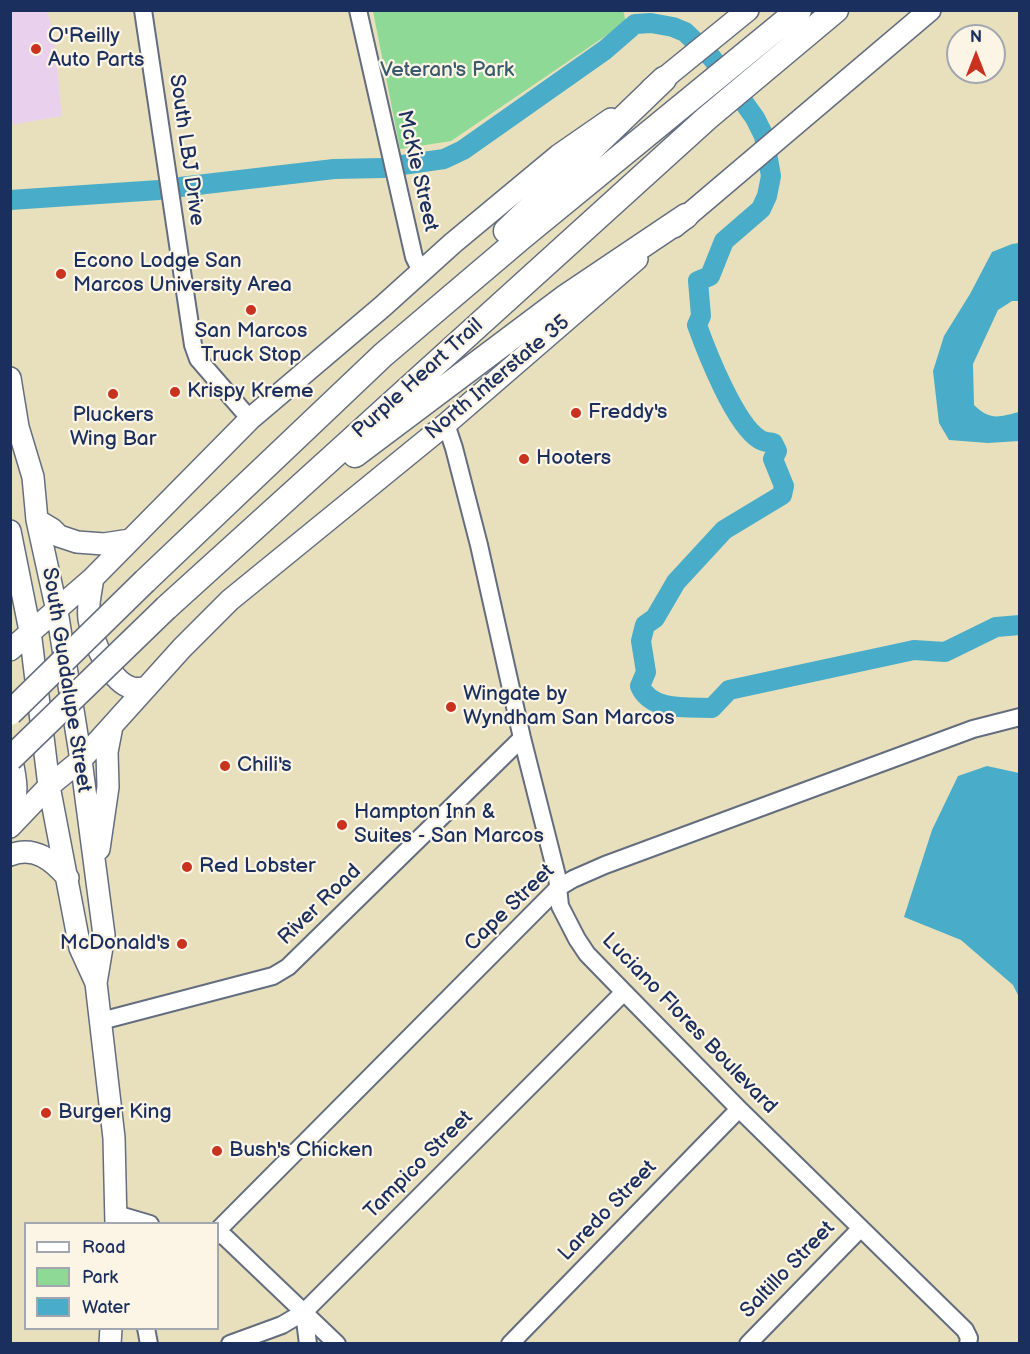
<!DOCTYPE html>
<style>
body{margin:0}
#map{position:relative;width:1030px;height:1354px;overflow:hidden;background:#e8e0bc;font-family:"Balsamiq Sans",sans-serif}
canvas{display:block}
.frame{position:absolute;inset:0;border:12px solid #1b2f5e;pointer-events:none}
.legend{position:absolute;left:24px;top:1222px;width:195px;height:108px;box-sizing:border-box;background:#fcf5e5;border:2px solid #a2a6af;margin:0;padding:8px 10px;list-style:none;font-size:18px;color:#1b2f5e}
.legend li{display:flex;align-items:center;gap:12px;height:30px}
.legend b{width:30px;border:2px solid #a2a6af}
.north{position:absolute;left:946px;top:24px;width:60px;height:60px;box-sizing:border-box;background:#fcf5e5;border:2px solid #a2a6af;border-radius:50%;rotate:0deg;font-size:16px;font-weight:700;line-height:24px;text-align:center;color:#1b2f5e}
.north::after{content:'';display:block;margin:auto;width:21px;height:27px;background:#c8321e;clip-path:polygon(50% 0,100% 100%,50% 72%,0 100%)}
</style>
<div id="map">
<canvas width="1030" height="1354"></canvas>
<div class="frame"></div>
<ul class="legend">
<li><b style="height:8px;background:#fff"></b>Road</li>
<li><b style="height:16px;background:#8ed995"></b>Park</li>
<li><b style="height:16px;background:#49acc8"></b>Water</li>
</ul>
<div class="north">N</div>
</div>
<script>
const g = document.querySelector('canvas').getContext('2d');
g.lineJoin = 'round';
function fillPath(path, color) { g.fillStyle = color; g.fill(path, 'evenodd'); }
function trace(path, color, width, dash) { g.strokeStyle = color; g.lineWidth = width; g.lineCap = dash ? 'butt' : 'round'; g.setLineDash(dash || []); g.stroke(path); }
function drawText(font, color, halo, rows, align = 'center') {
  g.font = font + ' "Balsamiq Sans",sans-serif'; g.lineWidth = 4.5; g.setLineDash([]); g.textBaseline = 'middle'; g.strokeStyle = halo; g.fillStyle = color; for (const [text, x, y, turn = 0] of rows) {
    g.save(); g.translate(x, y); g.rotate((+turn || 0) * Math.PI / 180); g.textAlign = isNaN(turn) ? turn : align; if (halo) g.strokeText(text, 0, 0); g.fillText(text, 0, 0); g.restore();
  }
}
const built = new Path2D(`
 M11 10 47 11 53 30 62 116 11 125Z`);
const green = new Path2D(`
 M623 10 626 22 451 141 400 149 373 11Z`);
const water = new Path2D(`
 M1019 243V301H1012L998 310 973 364 974 405C991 421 998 417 1019 412V441L988 443 949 440 939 423 933 371 944 336 970 294 992 252 1012 244Z
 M987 766 1019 773V997L1013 985 961 940 904 917 932 830 958 776Z`);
const river = new Path2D(`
 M402 165 444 159 463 150 605 50 635 24 651 23 673 27 685 32 712 58 755 118 764 136 771 176 767 196 761 209 724 241 710 276 698 281 701 316 697 325C707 353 735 424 759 439 763 442 768 442 773 443L777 451 773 459 784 486 782 495 724 530 676 582 655 618 645 625 641 641 646 672 640 686C651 712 689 707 712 708L729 690 914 650 945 652 996 627 1020 625
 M180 187 334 169 384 168
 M10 200 159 190`);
const minor = new Path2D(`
 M143 10 193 345 198 359 250 419
 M358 10 414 257 421 271
 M446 424 454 448 479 545 522 738 557 876 560 906 577 939 587 954 624 992 739 1109 965 1330 969 1338 968 1344
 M101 1021 273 976 288 967 522 738
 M116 1214 150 1224
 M218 1230 558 888 573 879 605 865 973 729 1020 717
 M218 1234 225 1237 337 1344
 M304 1312 308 1344
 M146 1328 149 1344
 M230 1344 282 1325 304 1312 624 992
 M510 1344 739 1109
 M748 1344 860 1229`);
const major = new Path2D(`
 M651 89 748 10
 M674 227 930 10
 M10 378 18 427 33 477 37 520 57 611 81 760 104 935 96 983 114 1138 116 1224
 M37 520 52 529 59 536 77 542 104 544 130 540
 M10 531 30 631 49 786 80 948 96 983
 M93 578C91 591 87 606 89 619 92 640 110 682 132 688 136 689 142 688 146 688
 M10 650 93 578 250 419 382 307 453 243 559 155 611 119
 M10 752C14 771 21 795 10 812
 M10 827 49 786 81 760 182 648 230 600 446 424 637 259
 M99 849 108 787 107 752 112 726
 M10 855C35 845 53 861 68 878
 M110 1344 111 1328`);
const highway = new Path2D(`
 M506 231 664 79
 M355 455 564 298 686 216
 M145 581 383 355 522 237 799 10
 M166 608 707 118 836 10`);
const highwayBridge = new Path2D(`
 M10 713 145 581
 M10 759 166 608`);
const markers = [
 [36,49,6,"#c8321e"],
 [61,274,6,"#c8321e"],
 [251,310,6,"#c8321e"],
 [175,392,6,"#c8321e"],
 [113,394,6,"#c8321e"],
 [576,413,6,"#c8321e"],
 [524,459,6,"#c8321e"],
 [451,707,6,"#c8321e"],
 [225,766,6,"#c8321e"],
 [342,825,6,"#c8321e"],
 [187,867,6,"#c8321e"],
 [182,944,6,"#c8321e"],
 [46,1113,6,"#c8321e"],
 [217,1151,6,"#c8321e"]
];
const poiNames = [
 ["O'Reilly",48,37],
 ["Auto Parts",48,61],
 ["Econo Lodge San",73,262],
 ["Marcos University Area",73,286],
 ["San Marcos",251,332,"center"],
 ["Truck Stop",251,356,"center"],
 ["Krispy Kreme",187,392],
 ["Freddy's",588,413],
 ["Pluckers",113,416,"center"],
 ["Wing Bar",113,440,"center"],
 ["Hooters",536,459],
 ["Wingate by",463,695],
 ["Wyndham San Marcos",463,719],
 ["Chili's",237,766],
 ["Hampton Inn &",354,813],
 ["Suites - San Marcos",354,837],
 ["Red Lobster",199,867],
 ["McDonald's",170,944,"right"],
 ["Burger King",58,1113],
 ["Bush's Chicken",229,1151]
];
const parkNames = [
 ["Veteran's Park",447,71]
];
const streetNames = [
 ["South LBJ Drive",186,150,82],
 ["McKie Street",417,171,77],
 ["North Interstate 35",498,378,-40],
 ["Purple Heart Trail",418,379,-42],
 ["South Guadalupe Street",66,680,81],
 ["River Road",320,905,-44],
 ["Cape Street",510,908,-44],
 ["Luciano Flores Boulevard",689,1024,46],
 ["Tampico Street",419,1165,-45],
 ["Laredo Street",608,1211,-46],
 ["Saltillo Street",788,1270,-46]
];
fillPath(built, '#e9d1ed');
fillPath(green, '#8ed995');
fillPath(water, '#49acc8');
trace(river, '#49acc8', 20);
trace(minor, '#636d7f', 20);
trace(major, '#636d7f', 24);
trace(highway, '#636d7f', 27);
trace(minor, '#fff', 16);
trace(major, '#fff', 21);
trace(highway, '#fff', 24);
trace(highwayBridge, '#636d7f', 27, []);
trace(highwayBridge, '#fff', 24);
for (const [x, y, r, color] of markers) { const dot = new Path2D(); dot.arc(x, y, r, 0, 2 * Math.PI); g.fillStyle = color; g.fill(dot); trace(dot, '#fcf5e5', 2); }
drawText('21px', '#1b2f5e', '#fcf5e5', poiNames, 'left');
drawText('21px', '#385a6c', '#fcf5e5', parkNames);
drawText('21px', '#1b2f5e', '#fcf5e5', streetNames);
</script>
